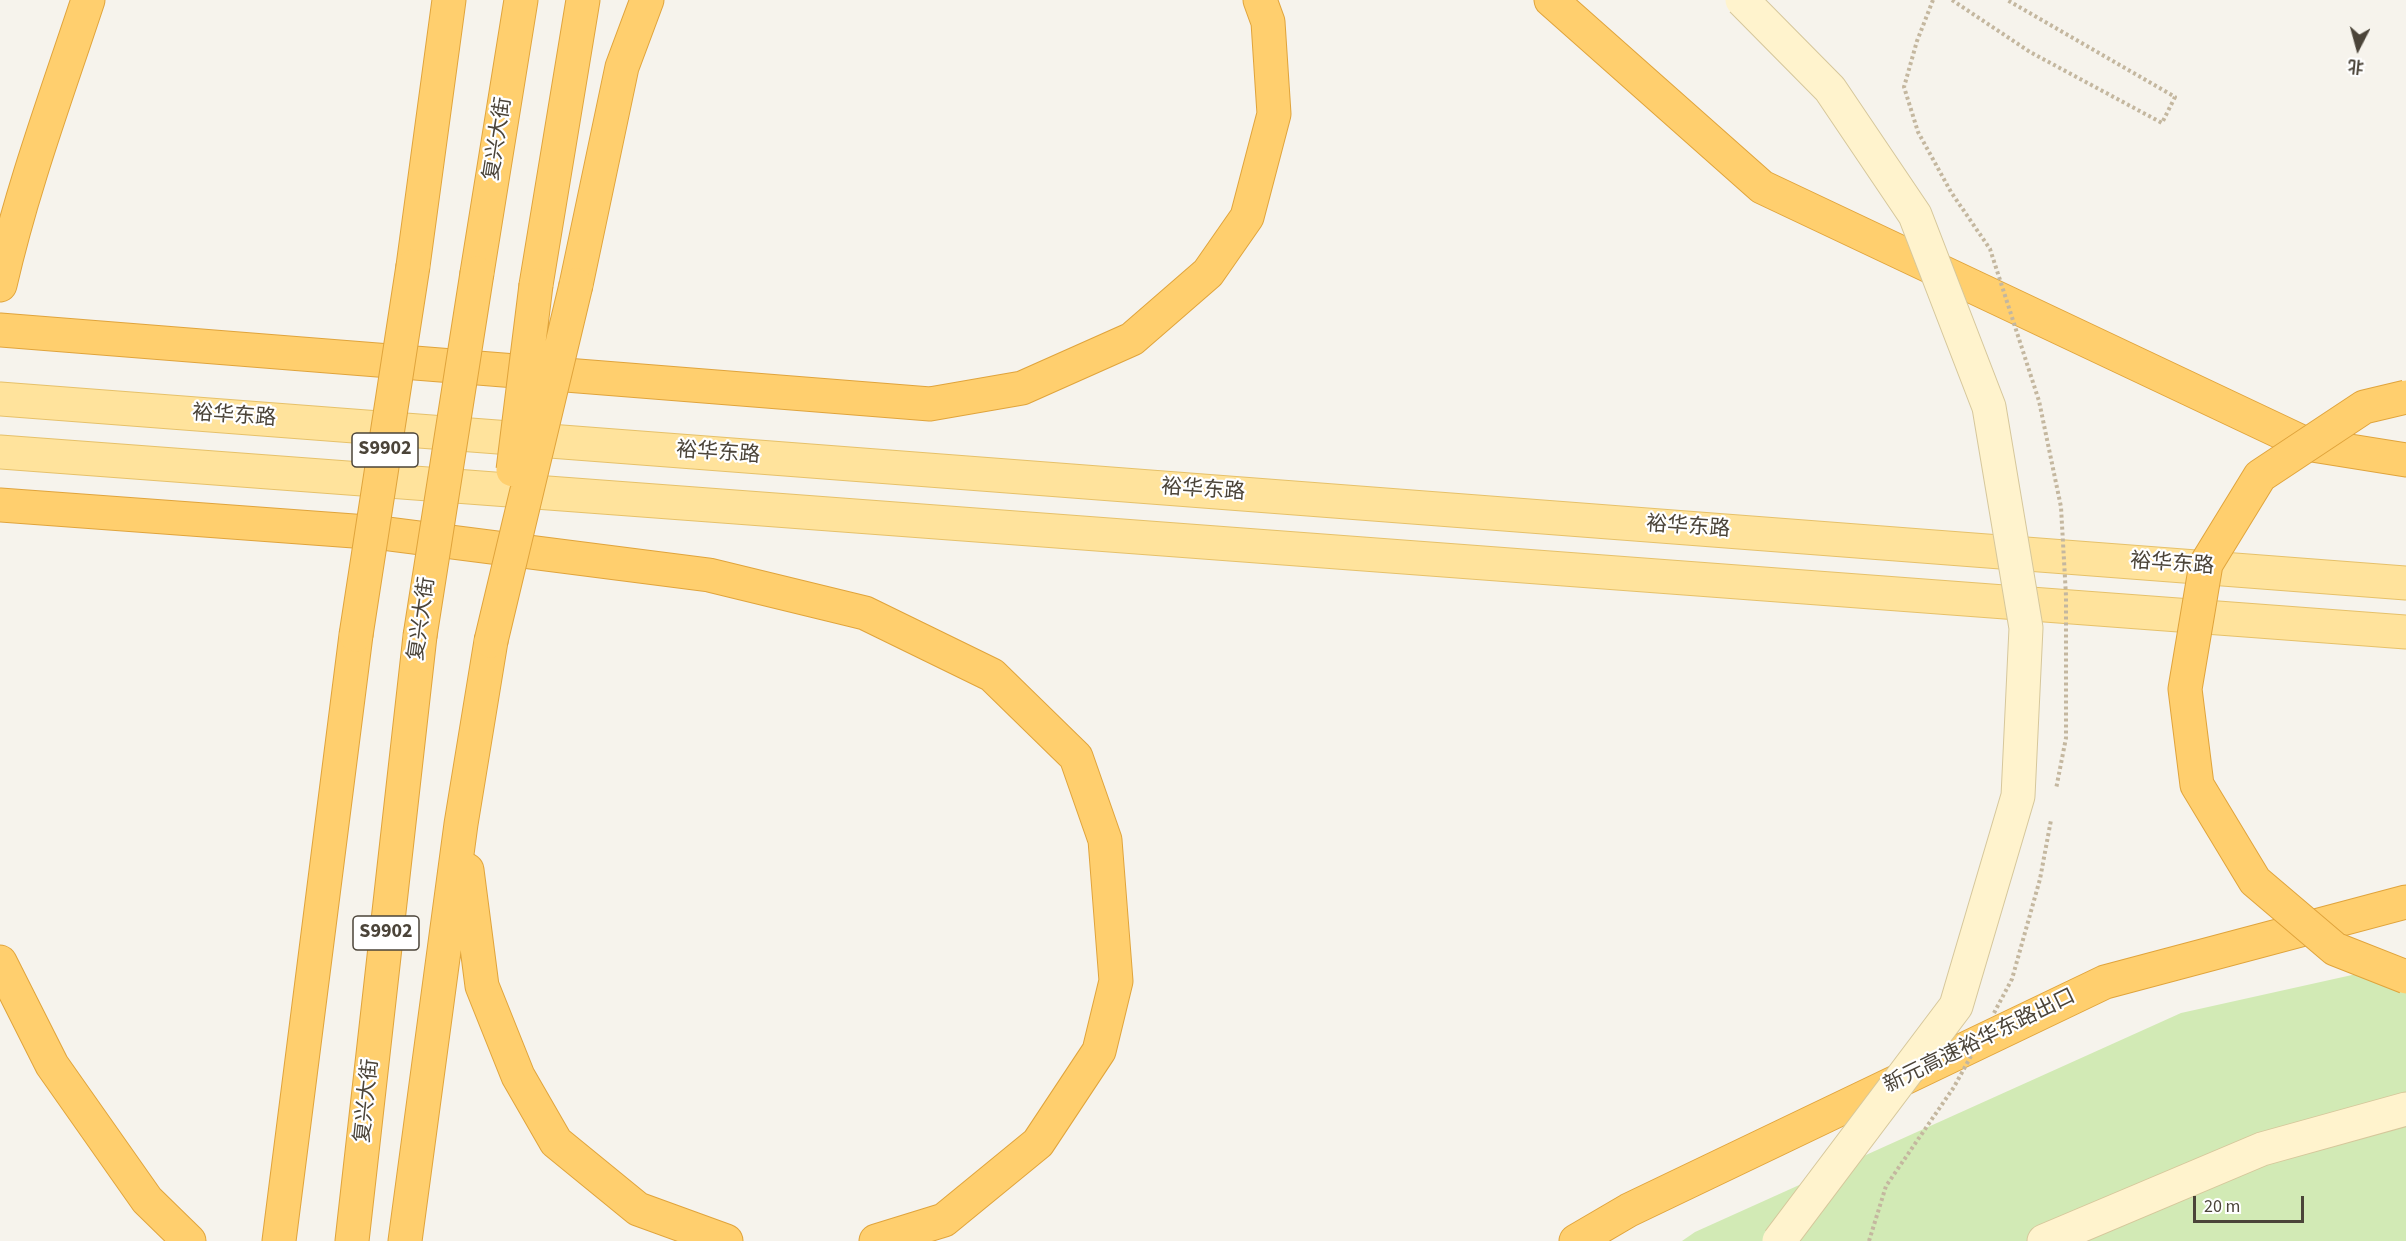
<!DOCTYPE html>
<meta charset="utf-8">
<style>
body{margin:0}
#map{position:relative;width:2406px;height:1241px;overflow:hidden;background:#f6f3ec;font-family:"Source Sans 3","Noto Sans SC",sans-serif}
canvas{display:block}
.north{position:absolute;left:2328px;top:18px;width:60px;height:60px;-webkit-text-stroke:4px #fff;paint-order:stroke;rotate:186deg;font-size:16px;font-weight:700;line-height:24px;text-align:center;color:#4b4439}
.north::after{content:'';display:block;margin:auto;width:21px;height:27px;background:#4b4439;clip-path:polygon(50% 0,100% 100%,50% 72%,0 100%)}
.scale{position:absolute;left:2193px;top:1196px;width:111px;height:27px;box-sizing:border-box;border:3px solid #4b4439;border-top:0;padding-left:8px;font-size:18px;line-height:21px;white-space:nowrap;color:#4b4439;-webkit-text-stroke:4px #fff;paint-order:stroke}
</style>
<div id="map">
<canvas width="2406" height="1241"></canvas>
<div class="north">北</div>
<div class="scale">20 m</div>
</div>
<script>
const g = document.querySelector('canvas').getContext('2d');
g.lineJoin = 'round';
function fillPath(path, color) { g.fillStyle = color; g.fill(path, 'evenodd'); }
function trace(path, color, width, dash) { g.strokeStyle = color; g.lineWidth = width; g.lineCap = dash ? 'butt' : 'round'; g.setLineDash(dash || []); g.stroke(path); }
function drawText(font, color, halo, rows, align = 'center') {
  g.font = font + ' "Source Sans 3","Noto Sans SC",sans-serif'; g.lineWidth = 4.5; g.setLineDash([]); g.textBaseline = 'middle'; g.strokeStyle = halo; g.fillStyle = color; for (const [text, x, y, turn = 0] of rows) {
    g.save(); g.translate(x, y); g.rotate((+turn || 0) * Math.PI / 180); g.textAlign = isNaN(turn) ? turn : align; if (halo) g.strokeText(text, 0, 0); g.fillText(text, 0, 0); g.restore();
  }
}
const green = new Path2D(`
 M2406 963V1241H1682L1695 1232 2181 1013Z`);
const path = new Path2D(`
 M1952 0 2030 52 2162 123 2175 97 2007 0`);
const secondary = new Path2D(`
 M2044 1241 2262 1149 2406 1109`);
const primary = new Path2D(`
 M0 399 2406 583
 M0 452 2406 632`);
const highway = new Path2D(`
 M1551 0 1762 187 2306 444 2406 460
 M413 266 449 0
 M477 273 521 0
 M0 285C22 188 57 94 88 0
 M536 285 583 0
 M576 285 622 67 647 0
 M0 330 930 404 1022 388 1132 339 1208 273 1247 217 1274 114 1268 22 1260 0
 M0 505 381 533 709 575 865 613 992 675 1076 757 1105 840 1116 981 1099 1051 1038 1143 944 1220 876 1241
 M467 870 482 986 518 1076 556 1142 638 1209 726 1241
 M0 962 52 1065 147 1200 189 1241
 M279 1241 356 635
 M352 1241 420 636
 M405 1241 461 824 491 641
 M1576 1241 1629 1210 2105 982 2406 902`);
const pathBridge = new Path2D(`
 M1933 0 1917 41 1904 87 1918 132 1951 192 1990 249 2039 401 2061 507 2066 596V738L2056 789
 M1994 1013 2012 979 2040 879 2051 820
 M1869 1241 1886 1186 1954 1087 1982 1036`);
const secondaryBridge = new Path2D(`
 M1742 0 1830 89 1915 215 1989 407 2026 628 2018 796 1956 1006 1779 1241`);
const highwayBridge = new Path2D(`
 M2406 397 2364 407 2260 476 2206 564 2185 689 2197 785 2255 881 2335 949 2406 977
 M513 470 536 285
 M356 635 413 266
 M420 636 477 273
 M491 641 576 285`);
const shields = [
 [385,450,66],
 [386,933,66]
];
const shieldNames = [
 ["S9902",385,450],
 ["S9902",386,933]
];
const streetNames = [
 ["复兴大街",499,139,-81],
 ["裕华东路",234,417,4],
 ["裕华东路",718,454,4],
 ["裕华东路",1203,491,4],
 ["裕华东路",1688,528,4],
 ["裕华东路",2172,565,4],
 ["复兴大街",423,619,-82],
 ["新元高速裕华东路出口",1980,1042,-26],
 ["复兴大街",368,1101,-84]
];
fillPath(green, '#d2eab5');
trace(secondary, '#d6c79b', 35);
trace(primary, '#e6c16a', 35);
trace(highway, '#e0a43c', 35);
trace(path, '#c4b79f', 4, [3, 3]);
trace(secondary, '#fff3cd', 33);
trace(primary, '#ffe39c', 33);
trace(highway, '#ffcf6e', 33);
trace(secondaryBridge, '#d6c79b', 35, []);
trace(highwayBridge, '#e0a43c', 35, []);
trace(pathBridge, '#c4b79f', 4, [3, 3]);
trace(secondaryBridge, '#fff3cd', 33);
trace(highwayBridge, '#ffcf6e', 33);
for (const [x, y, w] of shields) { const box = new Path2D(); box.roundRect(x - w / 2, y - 17, w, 34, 4.5); g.fillStyle = '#fff'; g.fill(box); trace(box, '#4b4439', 1.5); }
drawText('bold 20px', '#4b4439', null, shieldNames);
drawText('21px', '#4b4439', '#fff', streetNames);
</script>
